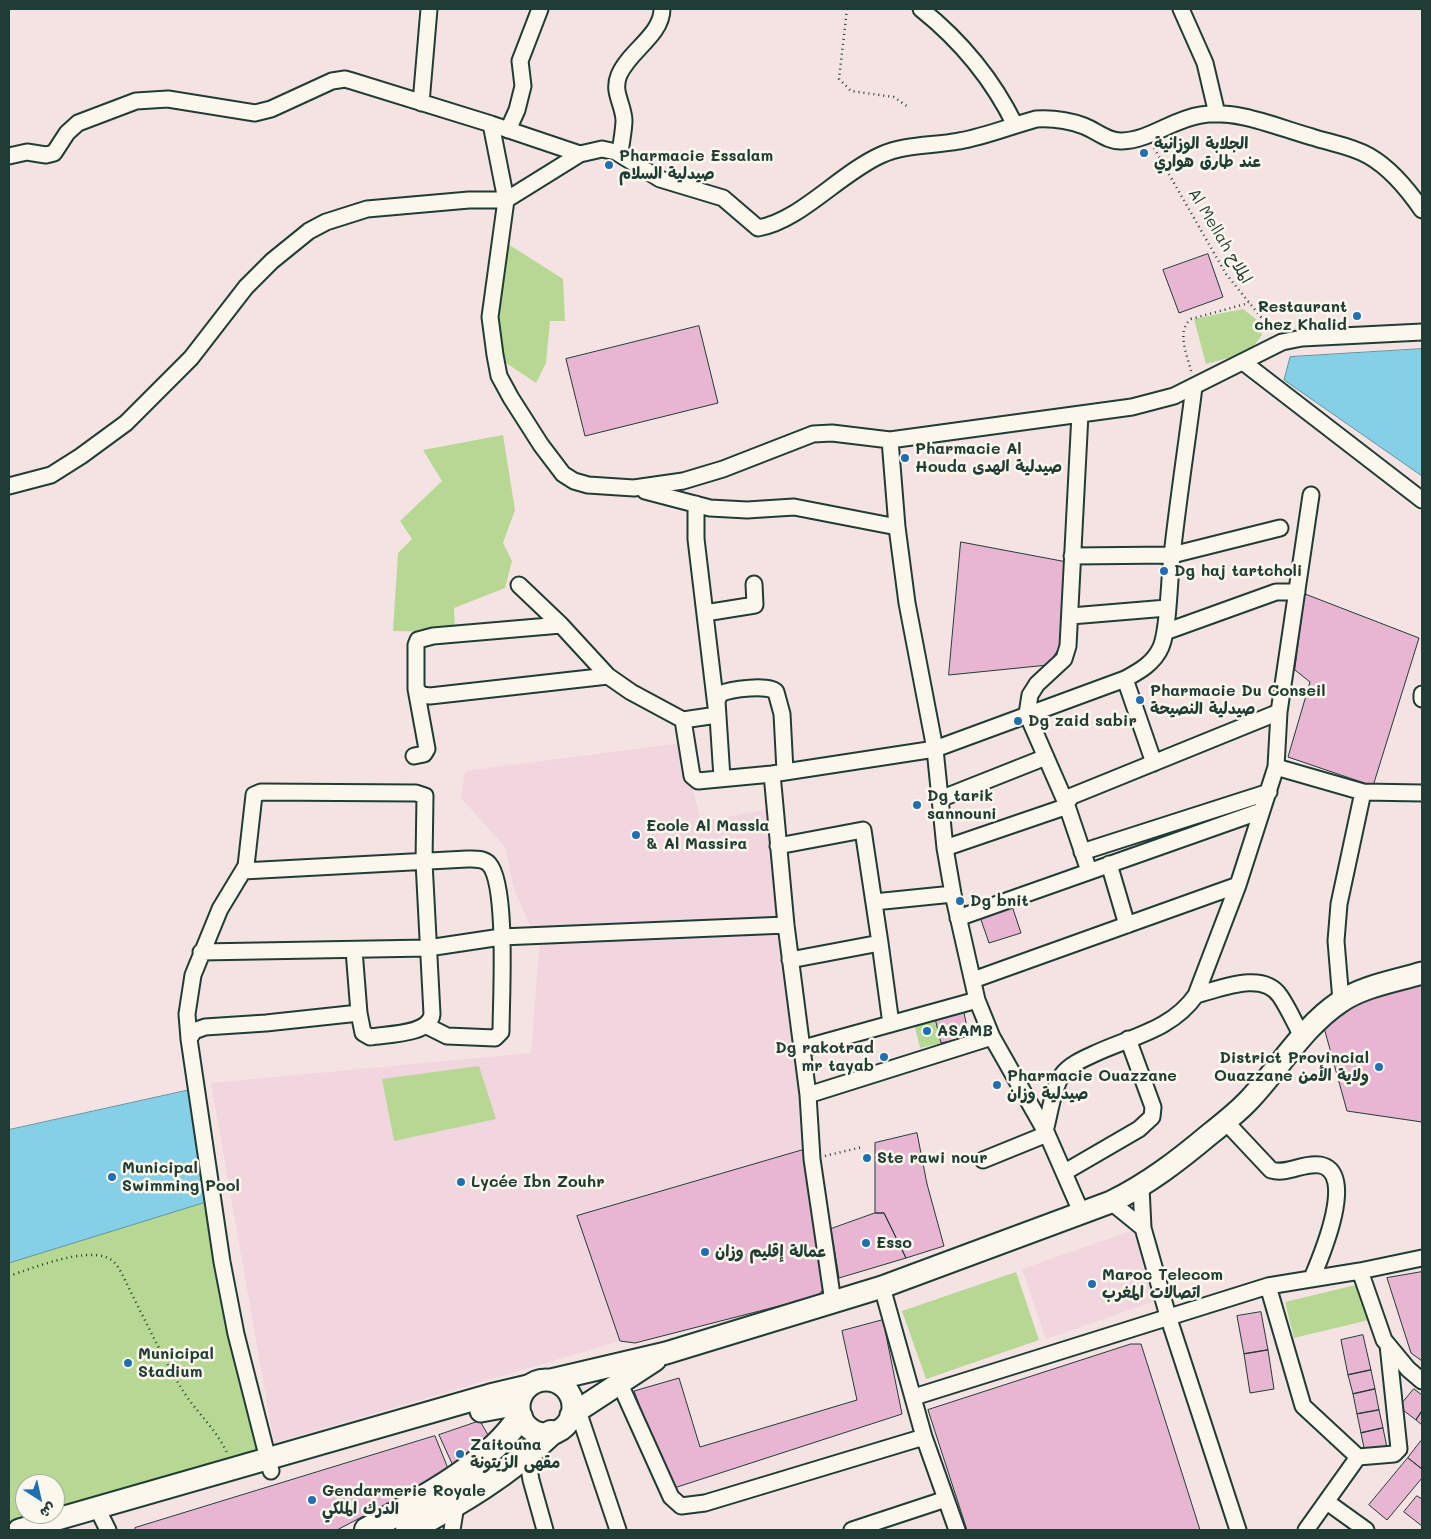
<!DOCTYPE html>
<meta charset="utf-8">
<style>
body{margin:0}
#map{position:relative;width:1431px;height:1539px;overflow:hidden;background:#f5e3e4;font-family:Mali,"Playpen Sans Arabic",sans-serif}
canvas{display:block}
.frame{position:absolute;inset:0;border:10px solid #1f3d34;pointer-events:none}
.north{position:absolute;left:15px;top:1474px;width:50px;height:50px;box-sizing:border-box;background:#fbf7ec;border:1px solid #a3ada2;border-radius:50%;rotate:145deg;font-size:14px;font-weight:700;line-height:20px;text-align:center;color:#1f3d34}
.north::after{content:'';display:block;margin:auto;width:18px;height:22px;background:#1f6fb2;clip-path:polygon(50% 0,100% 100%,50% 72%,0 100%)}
</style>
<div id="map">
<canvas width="1431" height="1539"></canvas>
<div class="frame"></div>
<div class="north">ش</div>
</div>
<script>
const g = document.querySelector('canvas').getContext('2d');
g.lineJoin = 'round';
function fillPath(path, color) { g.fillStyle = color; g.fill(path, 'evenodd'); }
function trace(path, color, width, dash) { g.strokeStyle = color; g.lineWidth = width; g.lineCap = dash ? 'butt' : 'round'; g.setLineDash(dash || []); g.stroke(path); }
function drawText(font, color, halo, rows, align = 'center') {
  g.font = font + ' Mali,"Playpen Sans Arabic",sans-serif'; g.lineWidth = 5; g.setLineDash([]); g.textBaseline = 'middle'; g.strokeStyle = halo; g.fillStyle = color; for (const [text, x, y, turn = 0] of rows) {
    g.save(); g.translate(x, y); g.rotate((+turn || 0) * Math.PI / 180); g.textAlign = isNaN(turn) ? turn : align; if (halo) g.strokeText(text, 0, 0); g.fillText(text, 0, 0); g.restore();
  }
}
const built = new Path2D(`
 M682 743 701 822 775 808 810 1148 577 1216 620 1341 274 1443 211 1083 531 1053 540 940 536 939 514 889 505 847 461 798 465 771Z
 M1137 1229 1161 1299 1046 1339 1022 1269Z`);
const green = new Path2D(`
 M508 244 563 279 565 321H550L546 363 536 383 503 361 499 315Z
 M1243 309 1257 320 1262 335 1249 352 1206 364 1194 319Z
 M503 435 515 510 503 543 512 561 505 588 454 608 455 632 393 631 398 553 412 539 400 521 442 481 423 450Z
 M934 1014 941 1043 920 1048 913 1019Z
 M479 1066 496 1119 394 1141 382 1079Z
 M219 1198 264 1463 9 1530V1263ZM25 1484H55V1514H25Z
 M1016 1272 1039 1340 926 1379 902 1311Z
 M1360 1284 1369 1320 1294 1338 1285 1302Z`);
const water = new Path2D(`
 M1422 349V476L1284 380 1290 357Z
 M190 1090 219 1198 9 1263V1130Z`);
const building = new Path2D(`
 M1208 254 1223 297 1179 313 1163 270Z
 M699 326 718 403 585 436 566 359Z
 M961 542 1067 562 1063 642 1048 665 949 675Z
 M1305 594 1419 638 1373 786 1288 757 1310 682 1295 670Z
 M1011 903 1021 933 989 943 979 914Z
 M1422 985V1122L1347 1111 1323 1024 1355 1002Z
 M963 1008 969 1037 941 1043 934 1014Z
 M917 1133 927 1184 944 1246 906 1258 884 1213H875V1143Z
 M810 1148 824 1288 818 1296 635 1343 620 1341 577 1216Z
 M875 1213H884L906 1258 839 1278 831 1229Z
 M1422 1272V1361L1411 1353 1387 1278Z
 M1261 1312 1268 1350 1244 1354 1237 1316Z
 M883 1320 902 1414 671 1489 634 1391 679 1378 700 1447 857 1400 842 1331Z
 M1363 1335 1371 1370 1348 1375 1341 1340Z
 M1131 1344H1141L1200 1530H967L928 1410Z
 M1268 1350 1274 1389 1250 1393 1244 1354Z
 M1371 1370 1375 1389 1353 1394 1348 1375Z
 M1375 1389 1379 1410 1357 1414 1353 1394Z
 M1414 1389 1422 1395V1411L1416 1420 1399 1407Z
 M1379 1410 1383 1428 1361 1433 1357 1414Z
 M1422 1411V1425L1416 1420Z
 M480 1421 491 1440 454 1468 439 1435Z
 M1383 1428 1387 1448 1365 1453 1361 1433Z
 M435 1436 449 1471 337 1530H135V1528Z
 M1421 1441 1422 1442V1469L1408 1458Z
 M1408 1458 1422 1469V1478L1387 1520 1369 1505Z
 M1417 1496 1422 1499V1526L1404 1512Z`);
const path = new Path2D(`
 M847 9 839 79 851 91 894 97 908 107
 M1154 148 1226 274 1273 332
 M1191 371C1187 354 1176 331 1191 319L1249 303
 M825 1156 862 1147
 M9 1276C33 1268 85 1247 108 1258 115 1261 118 1267 121 1272 141 1312 160 1353 183 1391 197 1413 217 1430 227 1453`);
const street = new Path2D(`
 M921 9C961 41 992 78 1015 125
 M1181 9 1205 63 1217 114
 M421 103 429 9
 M508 130 517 110 523 86 520 61 540 9
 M580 154 602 149 616 152 660 179 723 198 758 228C800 221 839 174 881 155 906 144 932 146 959 141 984 137 1011 126 1036 119 1053 118 1068 120 1084 126 1097 131 1108 142 1122 141 1150 140 1173 119 1201 115 1238 109 1276 127 1312 137 1330 143 1352 146 1369 156 1390 168 1409 191 1422 210
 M620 154C621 143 624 130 624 120 623 103 612 92 619 75 629 51 662 35 662 9
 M9 156 27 152 46 155 54 153 67 133 78 123 136 101 168 99 255 113 271 109 332 81 345 79 352 81 491 124
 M1243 362 1422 500
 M1080 414 1068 646 1064 659 1037 684 1030 695 1027 714 1066 803 1089 871
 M890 440 1132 407 1174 396 1282 342 1302 338 1422 332
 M9 486 51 475 81 456 126 423 191 358 246 287 272 261 309 231 326 222 367 209 469 200H506L580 154 491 124 506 200 490 317 495 355 499 376 511 398 541 445 563 474 574 481 588 485 634 488 683 481 723 469 813 434 832 433 890 440 897 527 907 603 935 749 945 848 953 894 977 1000 992 1037 1047 1134 1082 1214
 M645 491 710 508 747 510 794 507 897 527
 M1072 556 1172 555 1280 528
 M519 585 561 625 608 676 631 692 683 720 692 776 698 781 772 774 935 749 1125 679C1140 671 1154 663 1161 647 1169 628 1169 579 1172 556 1178 500 1187 443 1194 387
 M705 613 755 605 754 584
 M1071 616 1167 608
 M561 625 433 636 418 640 416 645V689L422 695 430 696 608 676
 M1165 632 1276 592H1297
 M1125 679 1154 763
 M1422 694V699
 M683 720 717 715 696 539V504
 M414 756 424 754 427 749 416 689
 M1276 767 1279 712 1311 495
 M772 774 786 925 808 1095 812 1159 833 1302
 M722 778 717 701 720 694C730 689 770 684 776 692L782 714 785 771
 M1363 792 1422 793
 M940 799 1046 757
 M778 846 863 830 880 943
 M945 848 1062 808 1072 796 1279 712
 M1082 852 1269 792
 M1109 864 1127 925
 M243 871 467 859C474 859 483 858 489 864 508 885 501 1000 501 1032L495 1038 447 1036 427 1026
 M874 902 953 894
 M958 918 1261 811
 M354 950 359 1013
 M201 952 428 948 501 937 786 925
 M790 960 880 943 891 1024
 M973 980 1238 885
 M1196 995C1220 989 1263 970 1280 996 1289 1009 1295 1024 1303 1038
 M189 1039 187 1014 193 975 220 909 246 866 254 795 261 792 416 793 425 796 424 862 432 1014C430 1035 387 1034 370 1037L363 1033 359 1013 266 1023 205 1027 194 1031 189 1039 222 1262 236 1334 271 1471
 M800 1049 977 1000
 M808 1095 992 1037
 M1225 1121 1271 1170C1288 1175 1303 1162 1320 1165 1358 1172 1320 1259 1312 1278
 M1045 1131C1050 1114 1052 1090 1062 1075 1069 1065 1083 1059 1094 1054 1130 1037 1172 1030 1196 995L1238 885 1276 767 1363 792 1339 904 1336 941 1341 1001
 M983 1160 1047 1134
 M1065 1172 1139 1129 1152 1117 1153 1107 1128 1039
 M1141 1187 1143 1228 1168 1316 1238 1530
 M1111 1202 1143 1228
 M1360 1271 1384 1340 1408 1369 1422 1381
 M1268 1286 1303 1406 1358 1457 1306 1530
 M620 1384 671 1497 681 1506 705 1503 924 1437 882 1287
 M914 1397 1268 1286 1360 1271 1422 1258
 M578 1411 618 1530
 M924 1437 957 1530
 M527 1456 531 1480 545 1530
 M1358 1457 1394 1454 1399 1449 1388 1345
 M1327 1502 1366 1530
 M102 1518 108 1530
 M452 1530 456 1505
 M852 1530 946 1499`);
const secondary = new Path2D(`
 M551 1380 666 1353 882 1287 1111 1202C1148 1184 1179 1160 1210 1134 1224 1123 1238 1112 1250 1099 1280 1067 1304 1026 1340 1002 1363 986 1396 981 1422 973
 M519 1407a27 27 0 1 1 54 0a27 27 0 1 1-54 0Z
 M481 1411 519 1404
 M571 1415 655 1360
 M19 1530 490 1395 528 1386`);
const primary = new Path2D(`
 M367 1530C418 1501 488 1466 520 1417
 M408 1530C460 1503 508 1474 551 1433`);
const markers = [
 [1144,153,5,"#1f6fb2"],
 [609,165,5,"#1f6fb2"],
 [1357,316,5,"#1f6fb2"],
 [905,458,5,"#1f6fb2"],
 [1164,571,5,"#1f6fb2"],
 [1140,700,5,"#1f6fb2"],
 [1018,721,5,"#1f6fb2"],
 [917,805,5,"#1f6fb2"],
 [636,835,5,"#1f6fb2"],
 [960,901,5,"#1f6fb2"],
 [927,1031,5,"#1f6fb2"],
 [884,1057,5,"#1f6fb2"],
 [1379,1067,5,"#1f6fb2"],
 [997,1085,5,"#1f6fb2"],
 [867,1158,5,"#1f6fb2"],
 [112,1177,5,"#1f6fb2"],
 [461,1182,5,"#1f6fb2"],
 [866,1243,5,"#1f6fb2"],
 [705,1252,5,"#1f6fb2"],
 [1092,1284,5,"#1f6fb2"],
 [128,1363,5,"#1f6fb2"],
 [460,1454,5,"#1f6fb2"],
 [312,1500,5,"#1f6fb2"]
];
const poiNames = [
 ["الجلابة الوزانية",1154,144],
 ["عند طارق هواري",1154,162],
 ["Pharmacie Essalam",619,156],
 ["صيدلية السلام",619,174],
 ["Restaurant",1347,307,"right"],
 ["chez Khalid",1347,325,"right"],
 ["Pharmacie Al",915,449],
 ["Houda صيدلية الهدى",915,467],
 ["Dg haj tartcholi",1174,571],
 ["Pharmacie Du Conseil",1150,691],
 ["صيدلية النصيحة",1150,709],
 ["Dg zaid sabir",1028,721],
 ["Dg tarik",927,796],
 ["sannouni",927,814],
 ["Ecole Al Massla",646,826],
 ["& Al Massira",646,844],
 ["Dg bnit",970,901],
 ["ASAMB",937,1031],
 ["Dg rakotrad",874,1048,"right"],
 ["mr tayab",874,1066,"right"],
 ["District Provincial",1369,1058,"right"],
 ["Ouazzane ولاية الأمن",1369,1076,"right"],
 ["Pharmacie Ouazzane",1007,1076],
 ["صيدلية وزان",1007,1094],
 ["Ste rawi nour",877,1158],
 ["Municipal",122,1168],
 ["Swimming Pool",122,1186],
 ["Lycée Ibn Zouhr",471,1182],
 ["Esso",876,1243],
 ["عمالة إقليم وزان",715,1252],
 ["Maroc Telecom",1102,1275],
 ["اتصالات المغرب",1102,1293],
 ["Municipal",138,1354],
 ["Stadium",138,1372],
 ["Zaitouna",470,1445],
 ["مقهى الزيتونة",470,1463],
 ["Gendarmerie Royale",322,1491],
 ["الدرك الملكي",322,1509]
];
const streetNames = [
 ["Al Mellah الملاح",1220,236,59]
];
fillPath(built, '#f1d5df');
fillPath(green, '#b6d893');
fillPath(water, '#86d0e7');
trace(water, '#5d959f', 1);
fillPath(building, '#e8b5d2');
trace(building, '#1f3d34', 1);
trace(street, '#1f3d34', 19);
trace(secondary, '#1f3d34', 25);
trace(primary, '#1f3d34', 28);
trace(path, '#1f3d34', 2.5, [1, 4]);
trace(street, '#fbf7ec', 15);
trace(secondary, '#fbf7ec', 21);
trace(primary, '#fbf7ec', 24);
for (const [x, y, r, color] of markers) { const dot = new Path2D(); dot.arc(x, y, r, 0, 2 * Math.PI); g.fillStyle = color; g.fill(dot); trace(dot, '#fbf7ec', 2); }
drawText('bold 16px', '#1f3d34', '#fbf7ec', poiNames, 'left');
drawText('16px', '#1f3d34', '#fbf7ec', streetNames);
</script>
